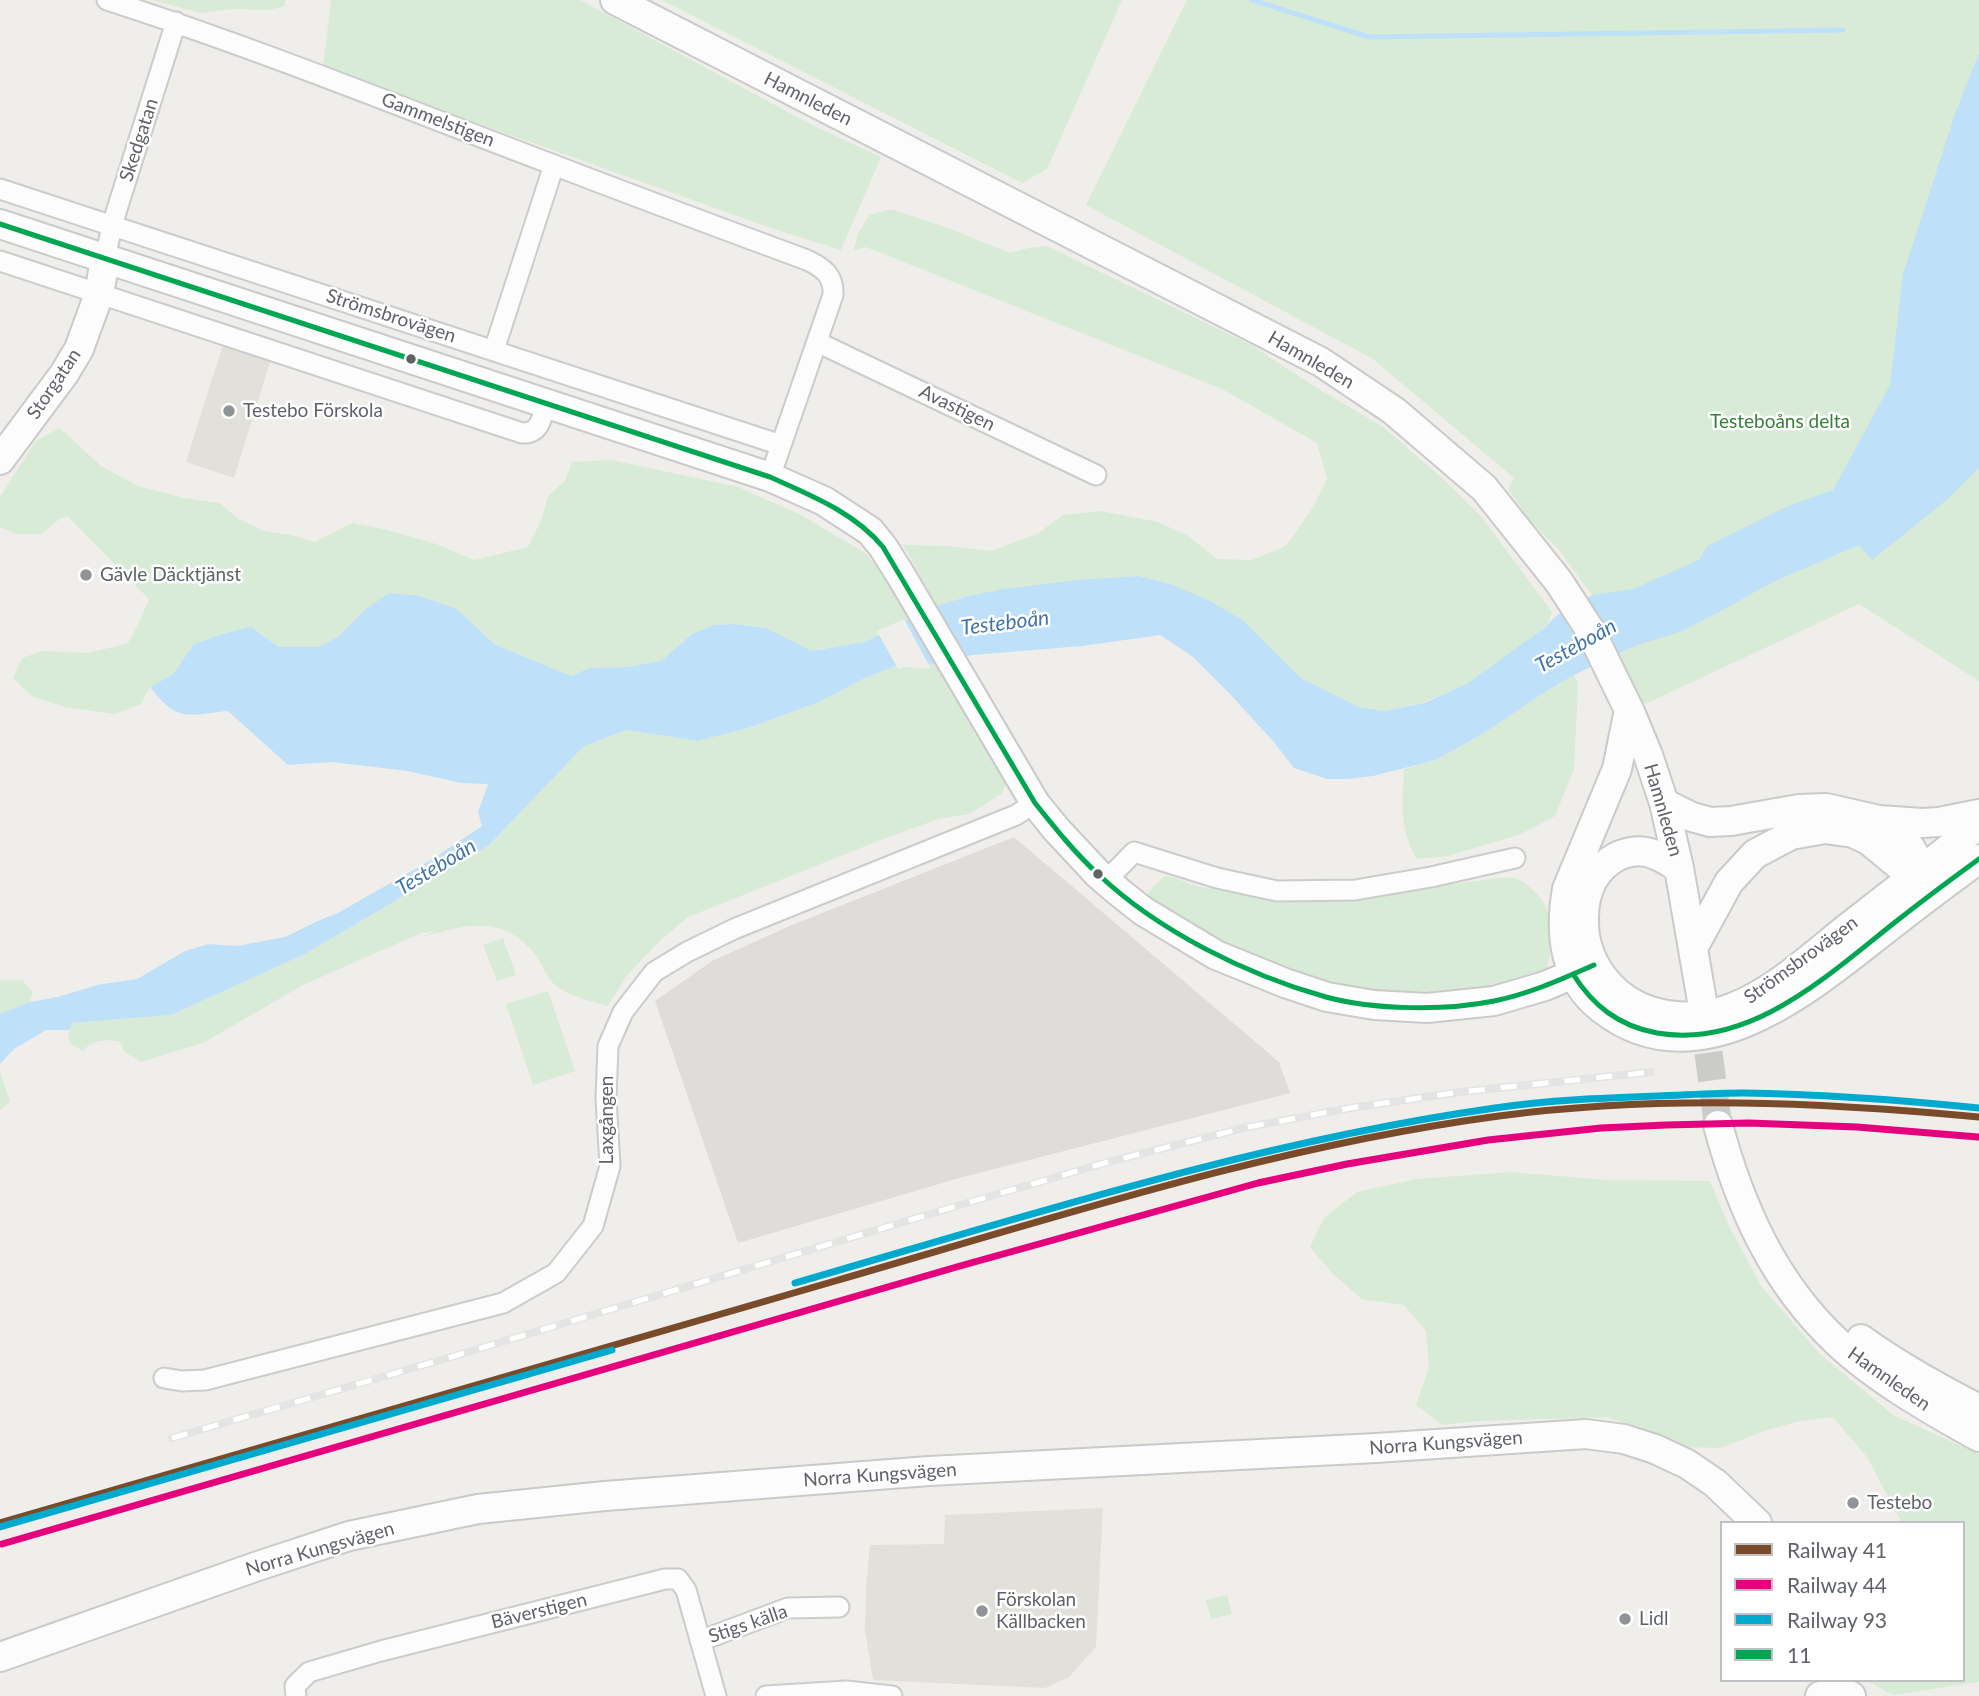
<!DOCTYPE html>
<meta charset="utf-8">
<style>
body{margin:0}
#map{position:relative;width:1979px;height:1696px;overflow:hidden;background:#efeeea;font-family:Lato,sans-serif}
canvas{display:block}
.legend{position:absolute;left:1720px;top:1521px;width:245px;height:161px;box-sizing:border-box;background:#fff;border:2px solid #bfc1c3;margin:0;padding:9px 12px;list-style:none;font-size:21px;color:#5f6368}
.legend li{display:flex;align-items:center;gap:14px;height:35px}
.legend b{width:35px;border:2px solid #bfc1c3}
</style>
<div id="map">
<canvas width="1979" height="1696"></canvas>
<ul class="legend">
<li><b style="height:9px;background:#7a4b2a"></b>Railway 41</li>
<li><b style="height:9px;background:#e5007d"></b>Railway 44</li>
<li><b style="height:9px;background:#00a9ce"></b>Railway 93</li>
<li><b style="height:9px;background:#00a651"></b>11</li>
</ul>
</div>
<script>
const g = document.querySelector('canvas').getContext('2d');
g.lineJoin = 'round';
function fillPath(path, color) { g.fillStyle = color; g.fill(path, 'evenodd'); }
function trace(path, color, width, dash) { g.strokeStyle = color; g.lineWidth = width; g.lineCap = dash ? 'butt' : 'round'; g.setLineDash(dash || []); g.stroke(path); }
function drawText(font, color, halo, rows, align = 'center') {
  g.font = font + ' Lato,sans-serif'; g.lineWidth = 5; g.setLineDash([]); g.textBaseline = 'middle'; g.strokeStyle = halo; g.fillStyle = color; for (const [text, x, y, turn = 0] of rows) {
    g.save(); g.translate(x, y); g.rotate((+turn || 0) * Math.PI / 180); g.textAlign = isNaN(turn) ? turn : align; if (halo) g.strokeText(text, 0, 0); g.fillText(text, 0, 0); g.restore();
  }
}
const industrial = new Path2D(`
 M1014 837 1279 1062 1290 1093 963 1177 738 1243 655 1001 712 961 792 925Z`);
const education = new Path2D(`
 M223 344 271 359 234 478 186 462Z
 M1103 1508 1096 1647 1069 1677 1045 1688 873 1680 865 1631 866 1587 870 1545 944 1544 945 1515Z`);
const green = new Path2D(`
 M153 0H285V6L269 10 232 9 200 13Z
 M331 0H580L812 125 881 157 841 250 771 228 323 68Z
 M662 0H1122L1047 169 1022 183Z
 M1187 0H1979V681L1859 604 1643 705 1617 653 1592 595 1558 549 1530 521 1508 489 1514 478 1373 359 1086 205Z
 M891 209 948 228 1010 253 1029 248 1047 246 1251 345 1314 386 1383 427 1440 476 1481 516 1552 612 1548 624 1504 659 1468 683 1422 703 1385 711 1359 707 1301 678 1244 621 1170 584 1139 576 1087 579 965 597 937 606 903 545 949 546 991 551 1037 534 1063 515 1100 511 1158 522 1188 536 1217 559 1252 560 1286 546 1312 509 1327 479 1317 443 1224 390 866 247 854 250 858 234 869 215Z
 M60 428 101 466 138 486 184 498 220 503 237 518 264 531 291 535 315 542 352 523 387 530 436 544 474 560 528 547 541 521 548 496 565 481 572 462 612 460 738 487 801 515 865 553 892 584 911 620 897 624 864 642 812 651 766 628 734 624 714 625 692 634 661 661 626 667 589 668 571 676 494 644 457 609H366L339 636 319 647H279L251 627 194 644 173 674 150 687 141 704 115 714 66 707 33 697 13 678 22 658 43 651 86 653 114 647 128 643 137 627 149 599 67 516 58 520 42 534H16L0 527V497L36 441Z
 M903 663 940 664 1008 780 1002 793 970 814 938 819 878 841 688 917 662 939 628 974 608 1006C591 1001 571 997 556 986 548 979 542 964 535 954 503 915 468 924 425 936L435 931 421 933 303 985 203 1043 140 1062 124 1051 120 1042C107 1039 92 1039 83 1051L72 1045 68 1038 72 1023 171 1015 305 954 488 846 584 746 627 730 698 741 748 728 819 702 865 678Z
 M1574 675 1578 683 1574 769 1555 816 1521 834 1448 856 1417 859C1399 828 1402 803 1404 769L1436 760 1484 733 1545 692Z
 M1165 876 1176 878 1192 885 1276 901 1317 902 1498 878C1503 878 1510 877 1515 878 1521 880 1529 886 1533 890 1558 912 1555 949 1543 977L1504 989 1367 999 1232 951 1145 898 1153 887Z
 M503 938 516 975 497 981 483 945Z
 M0 980H22L33 992 30 1002 0 1014Z
 M548 991 575 1071 533 1085 506 1004Z
 M0 1072 10 1102 0 1110Z
 M1511 1172 1607 1180 1710 1181 1729 1226 1762 1287 1819 1353 1893 1415 1979 1454V1682L1893 1695 1866 1680H1963V1523H1902L1867 1457 1833 1417 1800 1421 1767 1430 1720 1448 1684 1447 1608 1417 1479 1421 1442 1425 1416 1405 1429 1367 1426 1331 1404 1305 1362 1299 1333 1274 1310 1247 1324 1218 1357 1192 1416 1179Z
 M1227 1595 1232 1614 1211 1619 1206 1600Z`);
const water = new Path2D(`
 M1979 53V468L1949 498 1872 560 1859 545 1773 582 1719 612 1680 632 1634 646 1574 675 1545 692 1484 733 1436 760 1373 776 1348 779H1327L1294 768 1273 741 1230 694 1193 657 1160 635 1082 646 972 655 940 664 903 663 865 678 819 702 748 728 698 741 627 730 584 746 488 846 305 954 171 1015 72 1023 70 1030H46L14 1049 0 1064V1014L30 1002 58 997 97 985 137 979 185 951 209 944 237 946 285 937 320 920 338 913 431 860 482 826 478 812 488 784 461 783 408 771 332 762 288 765 228 711C187 715 178 723 150 687L173 674 194 644 226 633 251 627 279 647H319L339 636 366 609 389 593 419 596 457 609 494 644 571 676 589 668 626 667 661 661 692 634 714 625 734 624 766 628 812 651 864 642 937 606 965 597 1003 589 1087 579 1139 576 1170 584 1208 600 1244 621 1301 678 1359 707 1385 711 1424 703 1468 683 1544 628 1556 616 1592 595 1633 589 1660 577 1699 560 1707 546 1788 506 1833 490 1890 385 1903 274 1956 111Z`);
const pier = new Path2D(`
 M904 619 931 669 903 667 898 669 877 631Z`);
const stream = new Path2D(`
 M1252 0 1369 37 1843 30`);
const secondaryTunnel = new Path2D(`
 M1703 1011 1718 1125`);
const street = new Path2D(`
 M107 0C259 49 406 109 554 165 639 198 723 229 807 260 824 268 834 276 833 295L770 477
 M0 189 781 445
 M105 260 112 225 176 22
 M0 261 522 433C540 434 542 418 546 403
 M817 342 1096 475
 M494 350 554 165
 M1106 881 1134 852 1217 878 1277 891 1355 890 1431 877 1515 858
 M164 1378 182 1381 205 1380 503 1303 556 1273 593 1226 610 1166 606 1098 608 1046 623 1012 654 972 687 952 734 929 1016 815 1035 803
 M700 1641 788 1608 839 1607
 M296 1696 295 1686 309 1672 381 1651 665 1579H678L686 1590 716 1696
 M766 1696 846 1691 892 1696`);
const secondary = new Path2D(`
 M615 0 1321 362 1394 411 1484 488 1559 582 1590 630 1631 714 1648 755 1664 803 1679 868 1702 1001
 M0 224 770 477 824 501 870 531 883 547 900 574 1035 803 1056 829 1098 874 1119 892 1143 911 1216 955 1285 983 1327 997 1374 1005 1427 1008 1494 1001 1545 986 1594 965
 M0 460 64 374 79 349 99 294 105 260
 M1629 710 1617 769 1567 889C1559 933 1564 980 1602 1009 1698 1083 1806 992 1881 933 1913 908 1946 883 1979 859
 M1664 803 1692 817 1710 822 1731 821 1799 809 1826 808 1879 820 1922 823 1939 822 1979 814
 M1879 820C1892 830 1910 841 1915 857 1917 862 1916 869 1916 874
 M1679 868C1669 862 1658 854 1646 852 1637 850 1628 852 1620 855 1588 870 1581 903 1585 936 1590 964 1604 984 1627 1000 1658 1020 1700 1021 1734 1007 1777 990 1814 954 1850 926 1893 892 1937 859 1979 824
 M1693 948 1729 882 1755 854 1791 835 1825 829 1853 833 1868 840 1902 868 1916 874 1925 886
 M1718 1125C1740 1207 1774 1283 1837 1342 1876 1379 1932 1411 1979 1437
 M1861 1339C1898 1366 1938 1388 1979 1409
 M0 1657 255 1567 349 1536 478 1509 605 1496 929 1471 1376 1448 1586 1434 1624 1439 1655 1449 1687 1464 1715 1483 1757 1523
 M1820 1696C1831 1693 1840 1692 1851 1696`);
const rail = new Path2D(`
 M172 1438 451 1357 960 1205 1108 1162 1248 1127 1350 1108 1460 1092 1651 1072`);
const bus1 = new Path2D(`
 M0 224 770 477C810 495 854 512 883 547L1035 803C1055 828 1075 853 1098 874 1158 931 1247 975 1326 997 1374 1010 1445 1011 1494 1001 1529 994 1562 979 1594 965
 M1573 974C1593 1006 1619 1026 1657 1033 1750 1049 1827 976 1894 923 1922 901 1950 880 1979 859`);
const rail1 = new Path2D(`
 M0 1523C279 1444 556 1360 835 1281 1054 1218 1273 1146 1499 1116 1659 1095 1819 1102 1979 1117`);
const rail2 = new Path2D(`
 M2 1544 960 1266 1258 1183 1347 1164 1488 1140 1601 1128 1666 1125 1749 1123 1857 1127 1978 1137`);
const rail3 = new Path2D(`
 M795 1283C1026 1216 1256 1142 1495 1108 1549 1100 1603 1098 1658 1096 1686 1095 1715 1093 1743 1093 1822 1094 1901 1100 1979 1108
 M0 1527 612 1350`);
const markers = [
 [411,359,6,"#5f6368"],
 [229,411,7,"#919496"],
 [86,575,7,"#919496"],
 [1098,874,6,"#5f6368"],
 [1853,1503,7,"#919496"],
 [982,1611,7,"#919496"],
 [1625,1619,7,"#919496"]
];
const streetNames = [
 ["Hamnleden",808,99,27],
 ["Gammelstigen",438,120,21],
 ["Skedgatan",139,140,-72],
 ["Strömsbrovägen",391,316,18],
 ["Hamnleden",1311,360,30],
 ["Storgatan",54,384,-56],
 ["Avastigen",957,408,26],
 ["Hamnleden",1663,810,74],
 ["Strömsbrovägen",1801,960,-36],
 ["Laxgången",607,1120,-90],
 ["Hamnleden",1889,1379,35],
 ["Norra Kungsvägen",1446,1443,-4],
 ["Norra Kungsvägen",880,1475,-4],
 ["Norra Kungsvägen",320,1549,-16],
 ["Bäverstigen",539,1611,-14],
 ["Stigs källa",748,1624,-19]
];
const poiNames = [
 ["Testebo Förskola",243,411],
 ["Gävle Däcktjänst",100,575],
 ["Testebo",1867,1503],
 ["Förskolan",996,1600],
 ["Källbacken",996,1622],
 ["Lidl",1639,1619]
];
const parkNames = [
 ["Testeboåns delta",1780,422]
];
const waterNames = [
 ["Testeboån",1005,623,-7],
 ["Testeboån",1576,646,-29],
 ["Testeboån",436,867,-31]
];
fillPath(industrial, '#dfddda');
fillPath(education, '#e2e0da');
fillPath(green, '#d8ebd6');
fillPath(water, '#bfe0f9');
fillPath(pier, '#efeeea');
trace(stream, '#bfe0f9', 5);
trace(secondaryTunnel, '#cbcbca', 28, [28, 14]);
trace(street, '#cbcccc', 23);
trace(secondary, '#cacacb', 32);
trace(street, '#fdfcfc', 19);
trace(secondary, '#fdfcfc', 28);
trace(rail, '#e4e4e4', 8);
trace(rail, '#fff', 5, [16]);
trace(bus1, '#00a651', 5);
trace(rail1, '#7a4b2a', 7);
trace(rail2, '#e5007d', 7);
trace(rail3, '#00a9ce', 7);
for (const [x, y, r, color] of markers) { const dot = new Path2D(); dot.arc(x, y, r, 0, 2 * Math.PI); g.fillStyle = color; g.fill(dot); trace(dot, '#fff', 2.5); }
drawText('19px', '#5f6368', '#fff', streetNames);
drawText('19px', '#5f6368', '#fff', poiNames, 'left');
drawText('19px', '#348238', '#fff', parkNames);
drawText('italic 21px', '#4174aa', '#fff', waterNames);
</script>
